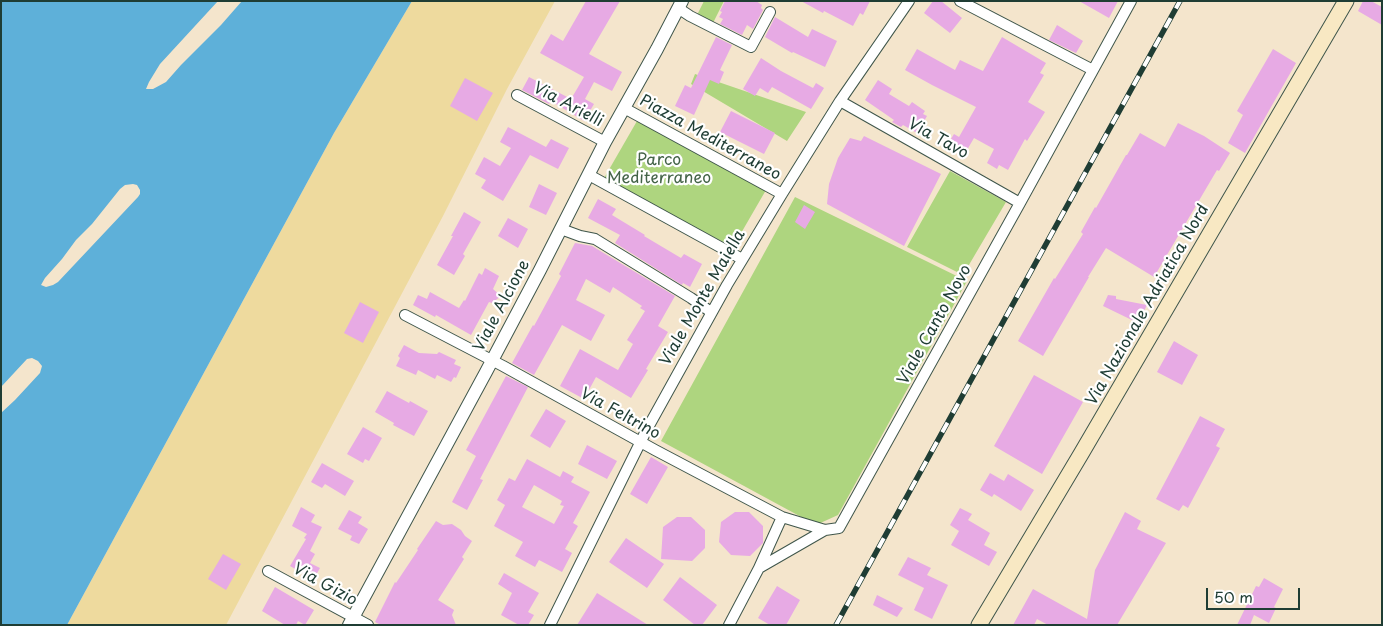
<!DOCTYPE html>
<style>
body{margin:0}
#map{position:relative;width:1383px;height:626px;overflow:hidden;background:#f4e5cc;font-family:"Playpen Sans",sans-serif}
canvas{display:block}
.frame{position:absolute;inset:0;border:2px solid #1f3d34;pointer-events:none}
.scale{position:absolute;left:1206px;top:588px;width:94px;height:22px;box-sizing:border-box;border:2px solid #1f3d34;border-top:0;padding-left:6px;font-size:15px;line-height:18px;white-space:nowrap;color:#1f3d34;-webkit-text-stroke:4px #fff;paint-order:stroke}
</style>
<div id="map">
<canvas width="1383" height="626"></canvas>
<div class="frame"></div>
<div class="scale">50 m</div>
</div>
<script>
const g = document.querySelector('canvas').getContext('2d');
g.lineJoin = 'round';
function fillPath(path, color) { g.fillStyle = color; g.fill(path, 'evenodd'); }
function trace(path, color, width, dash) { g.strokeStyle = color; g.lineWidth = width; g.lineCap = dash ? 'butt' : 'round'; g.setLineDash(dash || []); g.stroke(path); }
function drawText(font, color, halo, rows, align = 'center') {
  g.font = font + ' "Playpen Sans",sans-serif'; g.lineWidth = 4.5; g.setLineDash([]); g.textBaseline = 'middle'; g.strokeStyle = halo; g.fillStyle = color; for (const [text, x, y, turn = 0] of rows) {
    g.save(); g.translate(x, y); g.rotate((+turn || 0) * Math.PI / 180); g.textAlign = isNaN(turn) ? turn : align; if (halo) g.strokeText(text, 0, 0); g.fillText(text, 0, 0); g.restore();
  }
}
const green = new Path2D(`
 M704 1H724L713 23 697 15Z
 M695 74 806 112 787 141 691 84Z
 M637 121 766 190 733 247 603 180Z
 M950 171 1006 202 963 275 907 247Z
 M795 197 967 281 838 515 816 525 661 441Z`);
const sand = new Path2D(`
 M412 1H555L507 89 443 216 226 625H67L334 133Z`);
const water = new Path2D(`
 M1 1H412L334 133 67 625H1Z`);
const pier = new Path2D(`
 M218 1H242L221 25 181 65 166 82 153 89H146L149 82 160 64Z
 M133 184 137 185 140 190V194L138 197 58 282 53 285 46 287 41 285 45 278 62 259 76 240 92 224 120 189 125 185Z
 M32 358 38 361 42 366 40 373 15 400 1 413V387L27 359Z`);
const building = new Path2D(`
 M586 1H620L589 54 622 72 612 91 594 82 585 99 594 104 584 121 551 101 549 104 522 90 529 77 571 99 584 77 540 53 551 34 563 41Z
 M725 1H756L762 5 761 8 763 10 753 29 747 25 742 35 720 24 723 19 719 17 722 12 720 11Z
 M801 1H870L863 15 860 13 853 26 824 11 823 13Z
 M933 1H941L962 18 950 33 924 13Z
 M1079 1H1118L1109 18Z
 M1363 1H1371L1382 7V25L1358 11Z
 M775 17 808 37 812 29 837 41 825 67 793 52 792 53 765 37Z
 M1057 25 1083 41 1076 53 1049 40Z
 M716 37 732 45 720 70 724 72 719 84 710 80 694 115 675 106 685 85 691 88Z
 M1002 37 1046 63 1040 73 1044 75 1028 102 1045 112 1027 141 1025 139 1008 170 999 165 997 169 987 163 994 149 974 138 963 157 946 147 954 134 959 137 976 107 932 85 905 70 917 49 955 70 960 60 983 71Z
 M1273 49 1296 63 1245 153 1228 143 1243 115 1237 111Z
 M761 58 781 71 813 88 816 83 824 88 811 109 772 87 768 93 760 88 755 96 743 89Z
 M465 78 493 93 477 121 450 106Z
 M878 80 892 89 889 94 909 106 912 102 925 111 923 114 927 116 917 133 903 125 901 127 892 122 894 120 865 100Z
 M731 111 775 133 764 154 720 132Z
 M1178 123 1204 136 1230 153 1219 171 1217 170 1154 277 1106 248 1088 277H1089L1043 356 1018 341 1054 278 1055 279 1083 234 1081 232 1095 207 1096 208 1126 155H1127L1140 133 1165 147Z
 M508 127 546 147 551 139 569 148 558 169 530 155 503 201 481 188 486 180 475 174 484 157 500 166 511 148 500 142Z
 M864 136 941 174 904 246 827 204 829 184 838 158 850 138 861 141Z
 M539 184 557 193 546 215 529 207Z
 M598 199 616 209 612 215 645 235 644 236 681 258 684 254 702 264 690 287 683 283 682 285 615 243 620 235 588 218Z
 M804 205 815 212 805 229 795 222Z
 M464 212 481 222 463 254 465 256 454 275 437 265 453 236H451Z
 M508 218 528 229 518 248 498 236Z
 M575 243 592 246 675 296 658 326 668 332 646 369 648 370 631 398 596 377 584 399 560 386 580 349 618 370 633 344 627 340 645 311 640 308 642 306 613 287 610 293 586 279 576 300 605 315 591 341 562 325 534 375 512 363 533 325 534 326 561 276 559 274Z
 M485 268 499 276 493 289 501 296 492 303 489 302 471 335 436 315 435 317 413 305 418 295 427 299 430 292 459 308 464 300 465 301 479 273 482 275Z
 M1108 295 1116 296V299L1147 305 1138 323 1103 306Z
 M360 302 379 312 363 343 344 333Z
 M1174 341 1198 355 1182 385 1157 372Z
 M404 345 419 353 437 354 439 352 456 360 454 364 461 367 456 378 454 377 451 382 437 375 435 379 418 370 416 375 396 366 400 358 398 356Z
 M1034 375 1083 402 1042 474 994 446Z
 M506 376 528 387 527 389 480 479 483 480 467 510 452 502 476 456 466 450Z
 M387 391 409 403 410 401 428 411 414 436 393 425 394 423 375 412Z
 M546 409 566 421 550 448 530 436Z
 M1200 416 1225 429 1216 446 1220 448 1188 508 1183 505 1179 511 1156 499Z
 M363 427 382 438 369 461 365 459 363 463 347 454Z
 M587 445 617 461 607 479 578 464Z
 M651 457 668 467 647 504 630 494Z
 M527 459 560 477 563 471 574 477 571 482 590 492 573 523 578 526 565 549 572 553 562 572 539 560 535 567 515 556 523 542 494 526 505 505 497 500 509 478 515 481ZM534 485 562 501 560 505 564 506 554 524 522 507Z
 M322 463 354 481 345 496 325 484 322 488 311 482Z
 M990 473 1004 481 1008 474 1034 490 1021 511 994 494 992 497 980 490Z
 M301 507 315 515 311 522 322 527 310 551 315 554 310 563 320 568 312 582 303 577 304 574 290 566 306 539 304 538 307 534 292 526Z
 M960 508 972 514 968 520 990 533 984 545 997 552 989 566 951 545 959 531 950 525Z
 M349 510 362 517 358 523 368 529 359 544 350 540 352 536 338 529Z
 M735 512H749L763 526V543L750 556 731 555 719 542 721 522Z
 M1125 512 1141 521 1137 529 1166 543 1117 625H1048L1037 619 1034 625H1013L1033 589 1087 619 1095 570Z
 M677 517H691L705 530V548L692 561 661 559 663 527Z
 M436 521 443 525 452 524 461 530 465 536 472 541 462 557 464 559 438 600 454 610 452 615 456 625H381L375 622 395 582 396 583 418 550 417 549Z
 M626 538 664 564 647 588 609 562Z
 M223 554 241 564 226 590 208 579Z
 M908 557 931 568 927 575 948 585 932 619 914 610 924 588 898 575Z
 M504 573 539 593 528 612 534 615 528 625H519L501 615 512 593 498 584Z
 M680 577 717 605 702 625H695L663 600Z
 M1264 578 1283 589 1274 607 1276 608 1269 623 1254 615 1250 625H1237L1256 586 1259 587Z
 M777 586 800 600 786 625H770L758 618Z
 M275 587 314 610 305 625 298 621 296 625H285L262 611Z
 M597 593 648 625H577Z
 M877 595 903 608 897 617 873 605Z`);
const minor = new Path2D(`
 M960 1 1093 70
 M678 8 690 16 751 47 770 12
 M517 95 605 142
 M840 101 1020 203
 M624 108 782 194
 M589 175 742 259
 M561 229 580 236 595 239 691 298 711 312
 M405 315 503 366 655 450 782 517 825 530
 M759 568 782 517
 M268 571 368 625
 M550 625 646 431 727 285 782 194 840 101 909 1
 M729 625 759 568 825 530 839 528 1020 203 1131 1`);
const tertiary = new Path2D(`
 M349 625 486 372 540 270 605 142 657 49 682 1`);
const secondary = new Path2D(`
 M979 625 1081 454 1346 1`);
const rail = new Path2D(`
 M836 625 1180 1`);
const streetNames = [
 ["Via Arielli",568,105,28],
 ["Piazza Mediterraneo",710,138,29],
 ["Via Tavo",938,139,29],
 ["Viale Monte Maiella",703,298,-60],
 ["Via Nazionale Adriatica Nord",1148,305,-60],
 ["Viale Alcione",502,306,-62],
 ["Viale Canto Novo",935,325,-61],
 ["Via Feltrino",620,414,29],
 ["Via Gizio",325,585,29]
];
const parkNames = [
 ["Parco",659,161],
 ["Mediterraneo",659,179]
];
fillPath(green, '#aed57f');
fillPath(sand, '#eeda9e');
fillPath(water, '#5eb0d9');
fillPath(pier, '#f4e5cc');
fillPath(building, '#e7aae4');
trace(minor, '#3f564b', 12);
trace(tertiary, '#3f564b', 14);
trace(secondary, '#3f564b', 17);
trace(minor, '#fff', 10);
trace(tertiary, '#fff', 12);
trace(secondary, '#f8e8c3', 15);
trace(rail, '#1f3d34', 5.5);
trace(rail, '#fff', 4, [11]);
drawText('16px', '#1f3d34', '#fff', streetNames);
drawText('16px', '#436347', '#fff', parkNames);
</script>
